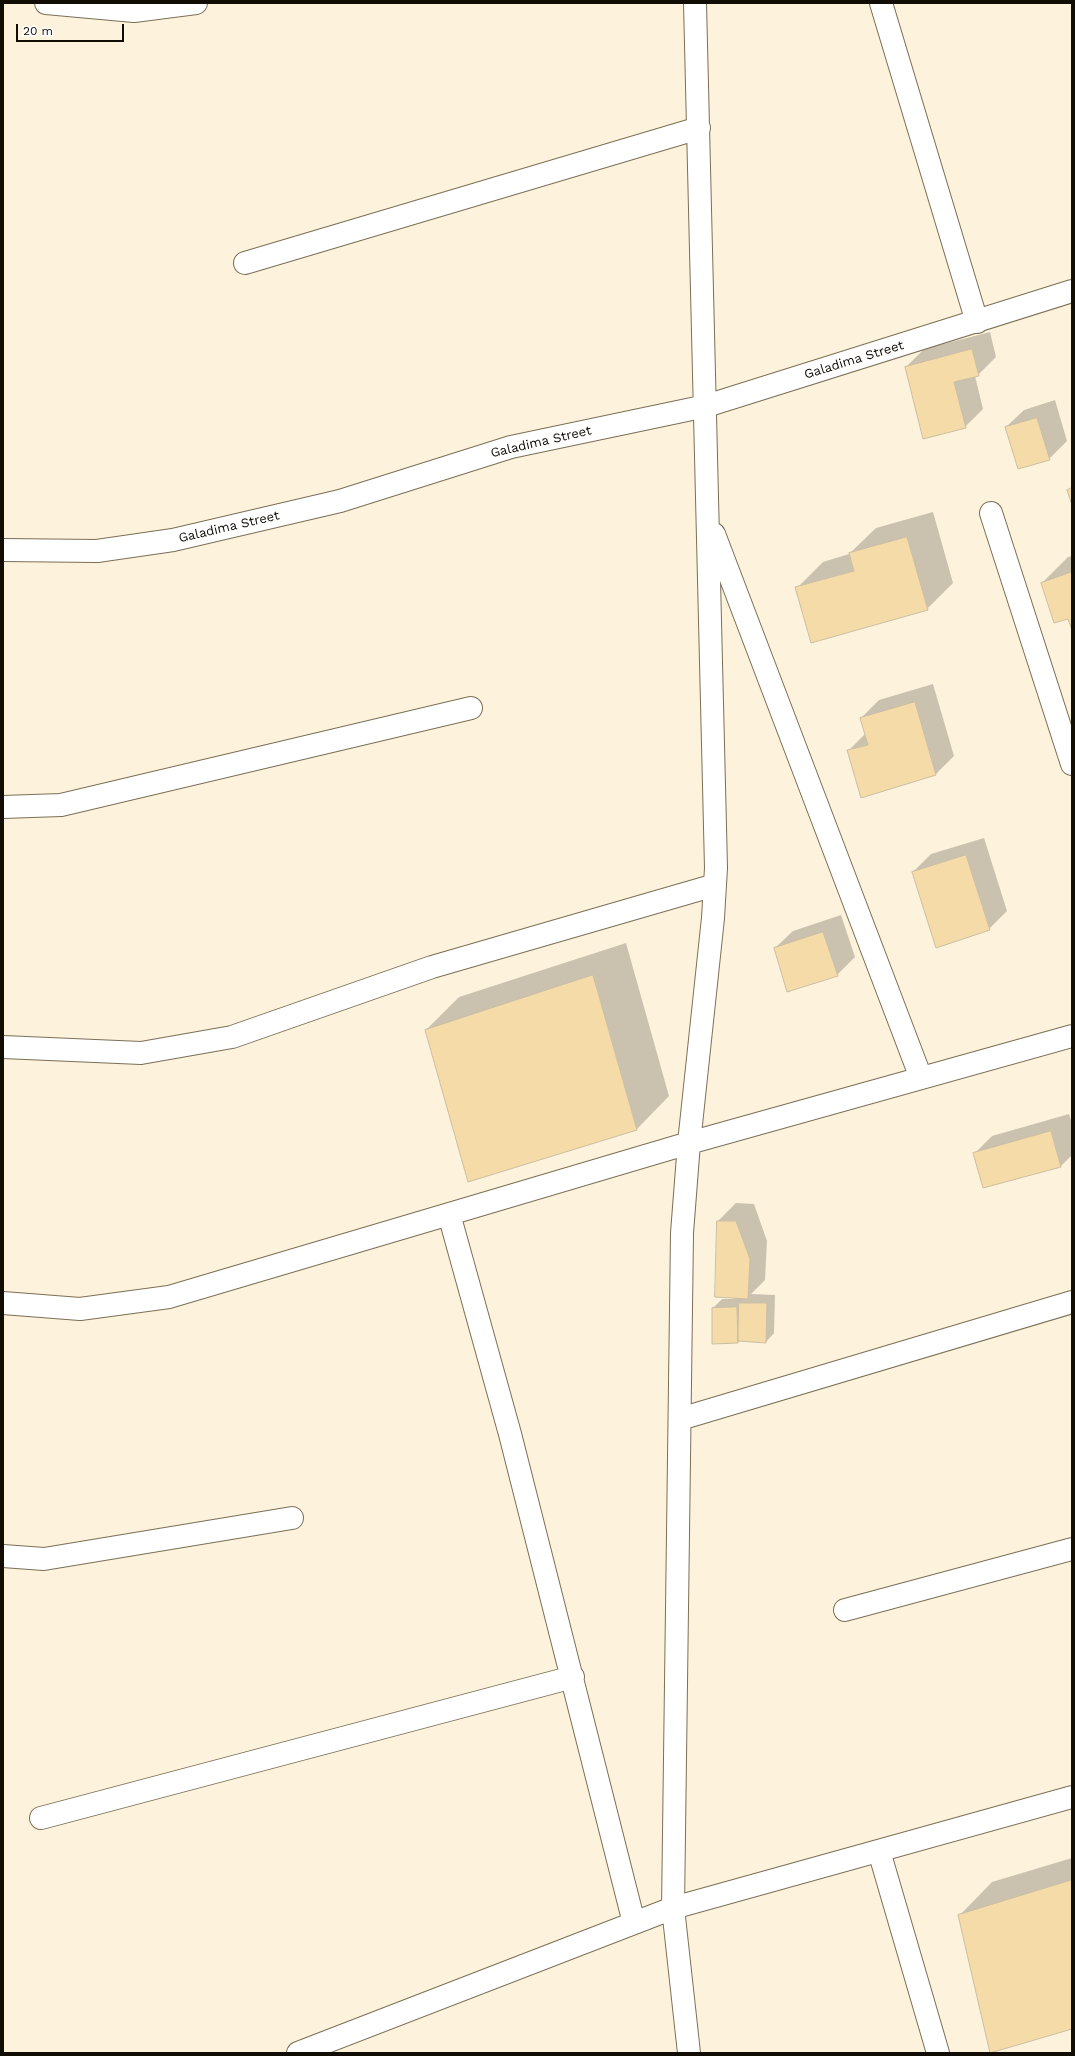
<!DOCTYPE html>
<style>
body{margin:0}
#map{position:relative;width:1075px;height:2056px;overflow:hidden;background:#fdf2db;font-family:"Work Sans",sans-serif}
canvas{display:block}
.frame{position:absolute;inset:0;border:4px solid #110c04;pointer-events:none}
.scale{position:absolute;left:16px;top:24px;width:108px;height:18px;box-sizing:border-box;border:2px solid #110c04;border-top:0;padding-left:5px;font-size:12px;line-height:14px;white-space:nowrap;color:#110c04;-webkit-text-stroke:3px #fff;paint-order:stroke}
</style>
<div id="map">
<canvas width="1075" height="2056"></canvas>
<div class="frame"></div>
<div class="scale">20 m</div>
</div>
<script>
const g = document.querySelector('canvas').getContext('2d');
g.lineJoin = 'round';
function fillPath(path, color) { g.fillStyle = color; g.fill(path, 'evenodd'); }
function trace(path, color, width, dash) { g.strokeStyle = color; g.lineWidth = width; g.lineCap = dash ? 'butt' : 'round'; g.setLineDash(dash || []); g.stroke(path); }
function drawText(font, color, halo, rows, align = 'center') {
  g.font = font + ' "Work Sans",sans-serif'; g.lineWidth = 3; g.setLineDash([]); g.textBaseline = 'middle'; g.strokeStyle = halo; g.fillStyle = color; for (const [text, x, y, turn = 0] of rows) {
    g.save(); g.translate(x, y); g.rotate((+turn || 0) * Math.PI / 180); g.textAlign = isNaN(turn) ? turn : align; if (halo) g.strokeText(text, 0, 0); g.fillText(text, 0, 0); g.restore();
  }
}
const shadow = new Path2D(`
 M990 332 996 357 978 375 975 376 983 409 965 427 906 367 924 349Z
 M1055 400 1067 441 1049 459 1006 427 1024 410Z
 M933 512 953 583 927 609 797 588 823 562 849 554 876 528Z
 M1072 556V626L1069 617 1042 583 1068 557Z
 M933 684 954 756 936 774 862 796 848 751 865 734 861 718 879 700Z
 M984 838 1007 911 989 929 913 872 931 854Z
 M841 915 855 957 837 975 775 948 793 931Z
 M626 943 669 1096 636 1130 426 1030 459 997Z
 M1069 1114 1072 1124V1155L1061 1166 984 1187 974 1154 992 1136Z
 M736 1203 754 1204 767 1241 765 1280 751 1294 775 1295 774 1333 766 1342 740 1341 738 1342 713 1308 722 1299H735L718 1221Z
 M1072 1858V2028L959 1916 992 1882Z`);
const building = new Path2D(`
 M972 349 979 376 954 382 966 428 923 439 905 367Z
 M1037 418 1050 460 1018 469 1005 427Z
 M1072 488V505L1067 490Z
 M907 537 928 610 811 643 795 587 854 571 849 553Z
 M1072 572V630L1068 619 1054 623 1041 583Z
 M915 702 936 775 861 798 847 750 868 745 860 718Z
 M966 855 990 930 936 948 912 872Z
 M823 932 838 976 787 992 774 948Z
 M593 975 637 1130 468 1182 425 1030Z
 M1051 1131 1061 1167 983 1188 973 1153Z
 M717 1221H736L750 1259 748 1299 715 1297Z
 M739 1303H767L766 1343 738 1341Z
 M737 1307 738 1343 712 1344V1308Z
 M1072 1880V2029L990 2053 958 1915Z`);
const minor = new Path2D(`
 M46 3 134 11 196 3
 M881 3 977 322
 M245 263 699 128
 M991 513 1072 764
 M714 534 921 1078
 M3 550 97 551 173 540 340 501 511 447 706 406 1072 291
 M3 807 61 805 471 708
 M3 1047 141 1053 232 1037 432 967 715 885
 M449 1214 510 1434 634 1923
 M3 1303 80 1309 169 1297 689 1143 1072 1036
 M680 1419 1072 1302
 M3 1556 44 1559 292 1518
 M845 1610 1072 1549
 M41 1818 573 1677
 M879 1851 938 2053
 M298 2053 673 1908 1072 1797
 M689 2053 673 1908 682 1233 689 1143 713 918 716 868 695 3`);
const streetNames = [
 ["Galadima Street",854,360,-17],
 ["Galadima Street",541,442,-13],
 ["Galadima Street",229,527,-13]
];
fillPath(shadow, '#0003');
fillPath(building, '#f4dba8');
trace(building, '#cbbea3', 1);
trace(minor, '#7b6f56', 24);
trace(minor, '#fff', 22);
drawText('13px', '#110c04', '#fff', streetNames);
</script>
